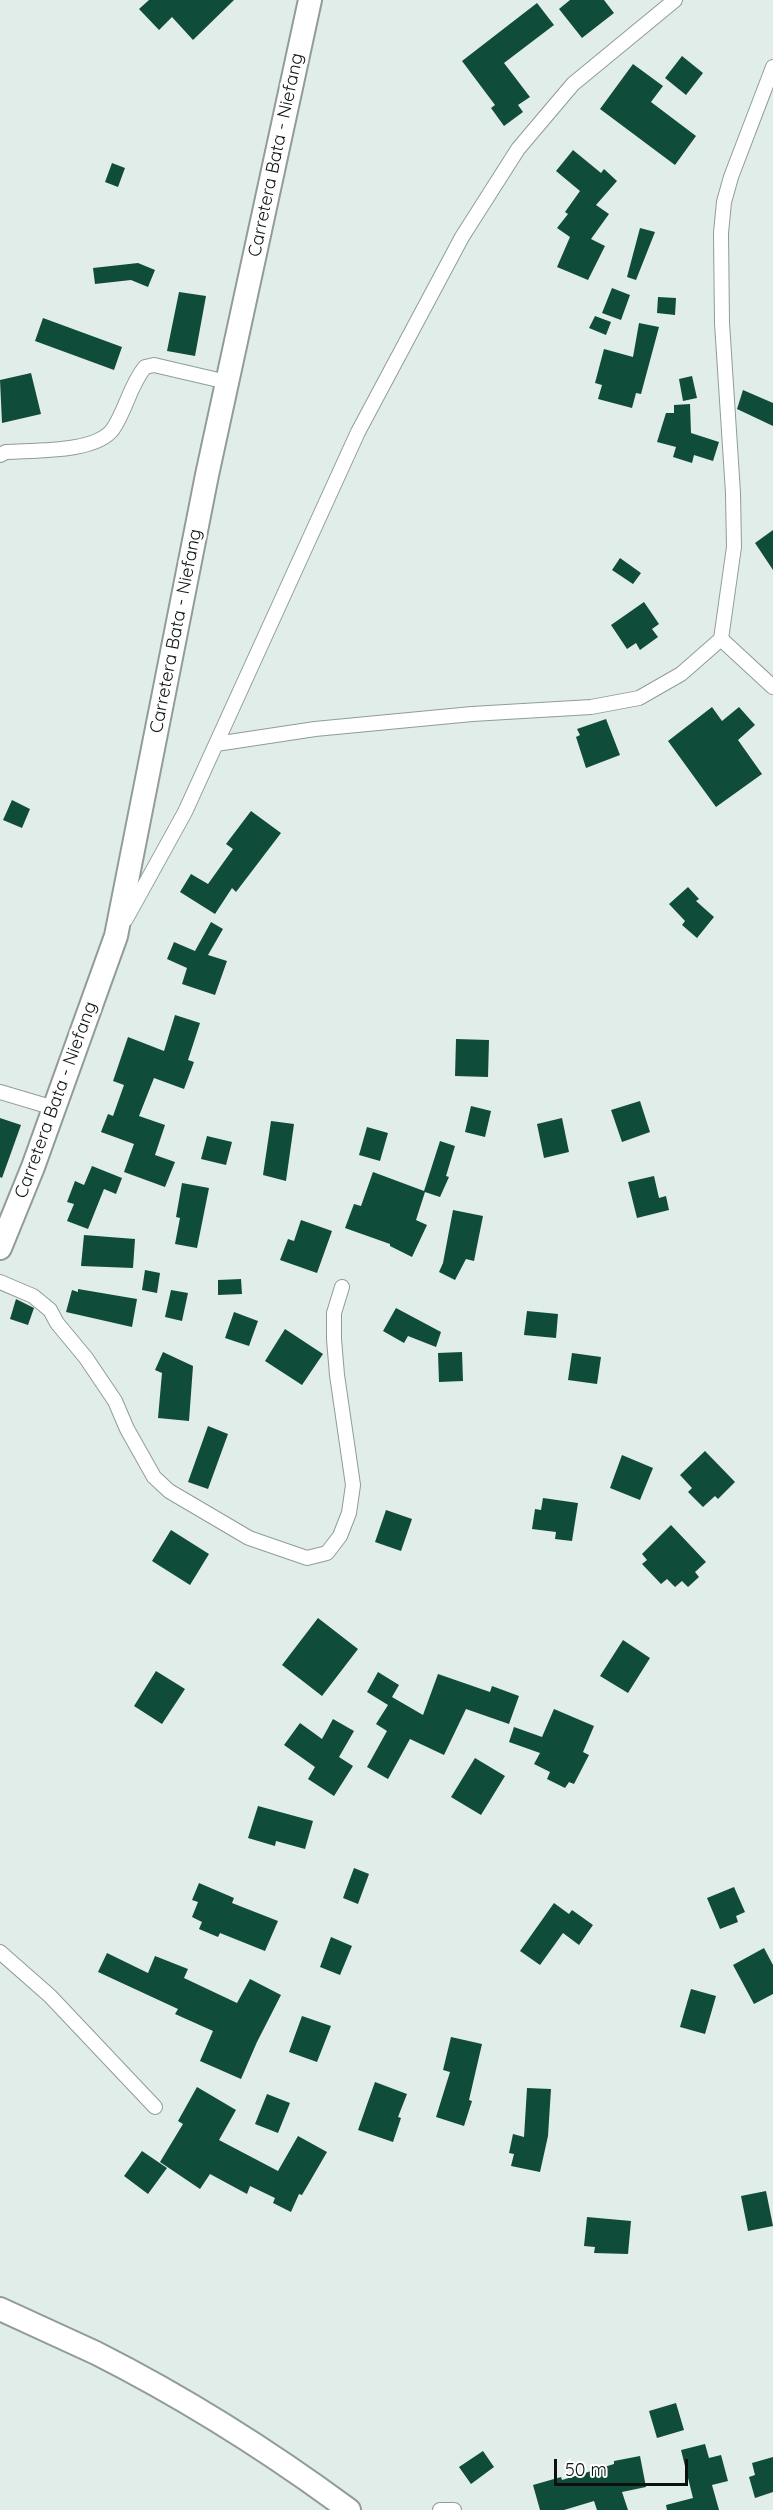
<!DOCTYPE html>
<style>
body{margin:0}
#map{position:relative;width:773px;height:2510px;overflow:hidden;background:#e1ede8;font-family:Quicksand,sans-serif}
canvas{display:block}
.scale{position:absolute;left:554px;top:2459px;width:134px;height:27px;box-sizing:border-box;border:3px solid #0c100f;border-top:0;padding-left:8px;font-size:18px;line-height:21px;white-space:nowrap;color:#0c100f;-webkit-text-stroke:4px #fff;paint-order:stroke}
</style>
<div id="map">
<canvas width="773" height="2510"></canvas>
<div class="scale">50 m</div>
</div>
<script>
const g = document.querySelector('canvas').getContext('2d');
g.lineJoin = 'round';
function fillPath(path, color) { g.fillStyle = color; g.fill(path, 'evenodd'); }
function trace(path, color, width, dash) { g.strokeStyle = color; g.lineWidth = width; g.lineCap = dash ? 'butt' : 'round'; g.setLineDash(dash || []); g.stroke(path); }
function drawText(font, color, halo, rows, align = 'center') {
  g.font = font + ' Quicksand,sans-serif'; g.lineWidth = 6; g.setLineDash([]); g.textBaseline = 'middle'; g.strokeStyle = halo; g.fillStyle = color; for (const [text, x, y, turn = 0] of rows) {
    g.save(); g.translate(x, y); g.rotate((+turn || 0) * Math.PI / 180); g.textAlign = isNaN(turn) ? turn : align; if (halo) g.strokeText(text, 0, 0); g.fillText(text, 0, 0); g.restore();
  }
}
const building = new Path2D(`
 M149 0H234L193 40 172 17 159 30 139 9Z
 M570 0H604L614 13 582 38 559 9Z
 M537 3 554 25 504 63 530 97 518 105 523 112 504 126 491 108 495 105 462 61Z
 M682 56 703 73 686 95 665 78Z
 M633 64 663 86 651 102 696 136 675 165 600 109Z
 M573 150 601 173 604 169 617 181 596 205 609 214 591 239 605 246 588 280 557 267 570 237 557 228 568 214 565 212 580 191 556 171Z
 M112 163 125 168 118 187 105 182Z
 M640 228 655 232 636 280 627 277Z
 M138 263 155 270 148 287 131 280 95 284 93 268Z
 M612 288 630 295 621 320 602 313Z
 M179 292 206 296 195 356 167 351Z
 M658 297 676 298 675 315 657 313Z
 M595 316 611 322 606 335 589 328Z
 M43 318 122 347 114 370 35 341Z
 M639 323 659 327 641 394 636 393 632 408 598 399 602 385 595 383 604 349 633 357Z
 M31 373 41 414 2 423 0 380Z
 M692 376 697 398 683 401 679 379Z
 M743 390 773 403V426L737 409Z
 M690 404 691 433 719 442 713 461 694 455 692 463 673 457 676 447 657 442 666 413H674V405Z
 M773 530V570L755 543Z
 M620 558 641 573 633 584 612 570Z
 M644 602 659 624 652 629 658 637 640 650 636 643 627 649 611 625Z
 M712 707 722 721 739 707 755 725 738 740 762 774 716 807 668 741Z
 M606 719 620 755 586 768 576 737 580 735 577 729Z
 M12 800 30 809 22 828 3 820Z
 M251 811 281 833 236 892 232 888 215 914 180 892 191 874 208 884 233 849 226 844Z
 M688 887 699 899 696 901 714 917 697 938 682 925 685 921 669 904Z
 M211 922 223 929 208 955 227 961 215 995 182 984 187 968 167 959 174 942 195 951Z
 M175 1015 200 1023 188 1060 194 1062 184 1089 154 1078 139 1116 165 1125 155 1155 175 1162 165 1187 124 1172 134 1144 101 1132 108 1114 113 1116 124 1085 113 1081 128 1037 164 1051Z
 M456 1039 489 1040 488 1077 455 1076Z
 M640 1101 650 1132 622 1142 611 1110Z
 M471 1106 491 1111 485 1137 465 1132Z
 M0 1118 21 1125 2 1178 0 1177Z
 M562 1118 569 1152 544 1158 537 1124Z
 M271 1121 294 1124 286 1181 263 1175Z
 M367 1127 388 1133 380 1161 359 1155Z
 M207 1136 232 1142 226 1165 201 1159Z
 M440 1141 455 1146 446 1176 449 1177 440 1197 425 1192 416 1220 427 1225 412 1257 390 1246V1244L345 1228 354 1204 361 1206 373 1172 424 1191Z
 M92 1166 122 1178 116 1194 104 1189 88 1229 67 1221 74 1204 67 1202 75 1181 84 1185Z
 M654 1176 659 1198 666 1196 669 1210 637 1218 628 1182Z
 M182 1183 209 1188 197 1248 175 1244 180 1218 176 1217Z
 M453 1210 483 1216 474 1261 466 1259 455 1280 439 1272 443 1263Z
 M301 1220 332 1231 317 1273 280 1260 288 1239 294 1241Z
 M84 1235 135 1239 133 1268 81 1266Z
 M145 1270 160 1273 157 1293 142 1290Z
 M241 1279 242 1294 218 1295V1280Z
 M78 1289 137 1299 132 1327 66 1312 72 1290 78 1292Z
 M171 1290 188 1293 182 1321 165 1317Z
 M16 1299 34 1308 28 1325 10 1319Z
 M396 1308 441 1332 436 1347 408 1336 404 1343 383 1331Z
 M527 1311 558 1314 556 1338 524 1335Z
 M234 1312 258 1321 249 1346 225 1338Z
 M285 1329 323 1354 302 1385 265 1361Z
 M163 1352 193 1366 189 1421 158 1418 162 1373 155 1370Z
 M462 1352 463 1381 439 1382 438 1353Z
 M572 1353 601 1357 597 1384 568 1380Z
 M208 1426 228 1434 208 1489 188 1482Z
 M705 1451 735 1482 718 1499 715 1496 703 1507 688 1492 692 1488 680 1475Z
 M622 1455 653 1468 640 1500 610 1488Z
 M543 1498 578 1503 572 1541 555 1539 556 1532 532 1529 535 1509 541 1510Z
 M386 1510 412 1519 401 1551 375 1542Z
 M671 1525 706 1562 695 1572 699 1577 688 1587 682 1581 675 1587 667 1579 661 1584 642 1564 647 1560 642 1554Z
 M171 1530 209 1554 190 1585 152 1561Z
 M318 1618 358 1649 322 1696 282 1665Z
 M623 1640 650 1658 628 1693 600 1676Z
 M156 1671 185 1689 162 1724 134 1706Z
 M378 1672 399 1685 392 1697 423 1715 438 1674 490 1692 492 1686 519 1696 509 1724 466 1709 444 1755 410 1739 388 1779 367 1767 387 1731 376 1724 388 1705 367 1692Z
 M554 1709 594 1726 583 1752 589 1755 574 1784 569 1782 565 1788 547 1779 550 1772 534 1764 540 1753 509 1742 514 1727 542 1737Z
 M333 1719 354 1731 339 1757 353 1766 334 1796 308 1779 315 1767 284 1745 300 1723 322 1739Z
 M475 1758 505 1776 481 1815 451 1797Z
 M258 1806 313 1821 305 1849 276 1841 275 1846 248 1838Z
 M354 1868 369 1874 358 1904 343 1898Z
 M199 1883 234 1898 232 1903 278 1921 265 1951 220 1933 218 1937 199 1929 202 1922 192 1917 198 1902 192 1900Z
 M734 1887 745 1912 736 1916 738 1922 720 1929 707 1898Z
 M554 1903 569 1914 572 1910 593 1925 579 1945 563 1933 540 1965 520 1951Z
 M331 1937 352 1946 340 1975 320 1967Z
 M764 1948 773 1965V1994L754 2004 733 1965Z
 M107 1953 148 1973 155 1956 188 1969 184 1978 237 2003 250 1979 281 1995 257 2042 241 2079 200 2061 213 2031 175 2014 178 2009 98 1972Z
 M691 1989 716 1996 705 2034 680 2027Z
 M302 2016 331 2026 317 2062 289 2052Z
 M451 2037 482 2044 469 2100 472 2101 464 2126 436 2117 450 2072 443 2070Z
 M375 2082 407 2094 398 2117 401 2118 393 2142 358 2130Z
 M197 2087 236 2110 219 2140 278 2171 298 2136 327 2152 302 2195 299 2194 291 2212 273 2203 275 2198 250 2186 247 2194 210 2174 200 2189 160 2162 183 2124 178 2121Z
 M527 2088 551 2089 548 2136 540 2172 511 2166 514 2154 509 2153 513 2134 524 2137Z
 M267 2094 290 2103 278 2133 255 2124Z
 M142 2151 167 2168 148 2194 124 2176Z
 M766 2191 773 2226 748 2231 741 2196Z
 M587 2217 631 2221 628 2254 594 2253 595 2247 584 2246Z
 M676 2403 684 2430 657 2438 649 2411Z
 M705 2444 709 2458 721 2455 728 2481 712 2485 719 2510H667L666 2505 693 2498 681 2450Z
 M483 2451 494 2467 471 2484 459 2467Z
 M640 2456 646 2487 622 2492 628 2510H597L594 2501 564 2510H540L533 2485 561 2477 562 2480 614 2464V2461Z
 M773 2457V2492L755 2498 749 2477 755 2475 752 2463Z`);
const minor = new Path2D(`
 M0 455 6 452C34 450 96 453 113 429 126 410 130 385 145 367L154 365 227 382
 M721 639 773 687
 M216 744 315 729 472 714 591 707 639 698 681 674 721 639 734 547 733 493 722 323 721 233 724 202 731 177 773 67
 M126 919 185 812 358 432 462 237 518 149 573 84 675 0
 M0 1092 54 1108
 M0 1282 33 1296 50 1310 57 1323 86 1358 115 1401 127 1429 154 1477 169 1491 249 1538 307 1558 327 1553 340 1536 349 1513 353 1485 337 1375 334 1339V1313L342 1287
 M0 1952 50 1996 155 2107
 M440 2510H454`);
const primary = new Path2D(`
 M0 1248 33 1167 116 936 207 475 310 0
 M0 2309C32 2324 64 2338 96 2353 185 2398 269 2451 349 2510`);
const streetNames = [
 ["Carretera Bata - Niefang",276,155,-78],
 ["Carretera Bata - Niefang",176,631,-79],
 ["Carretera Bata - Niefang",56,1100,-70]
];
fillPath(building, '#104c3a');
trace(minor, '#919c97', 16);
trace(primary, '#919c97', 26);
trace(minor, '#fff', 14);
trace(primary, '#fff', 22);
drawText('18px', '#0c100f', '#fff', streetNames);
</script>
